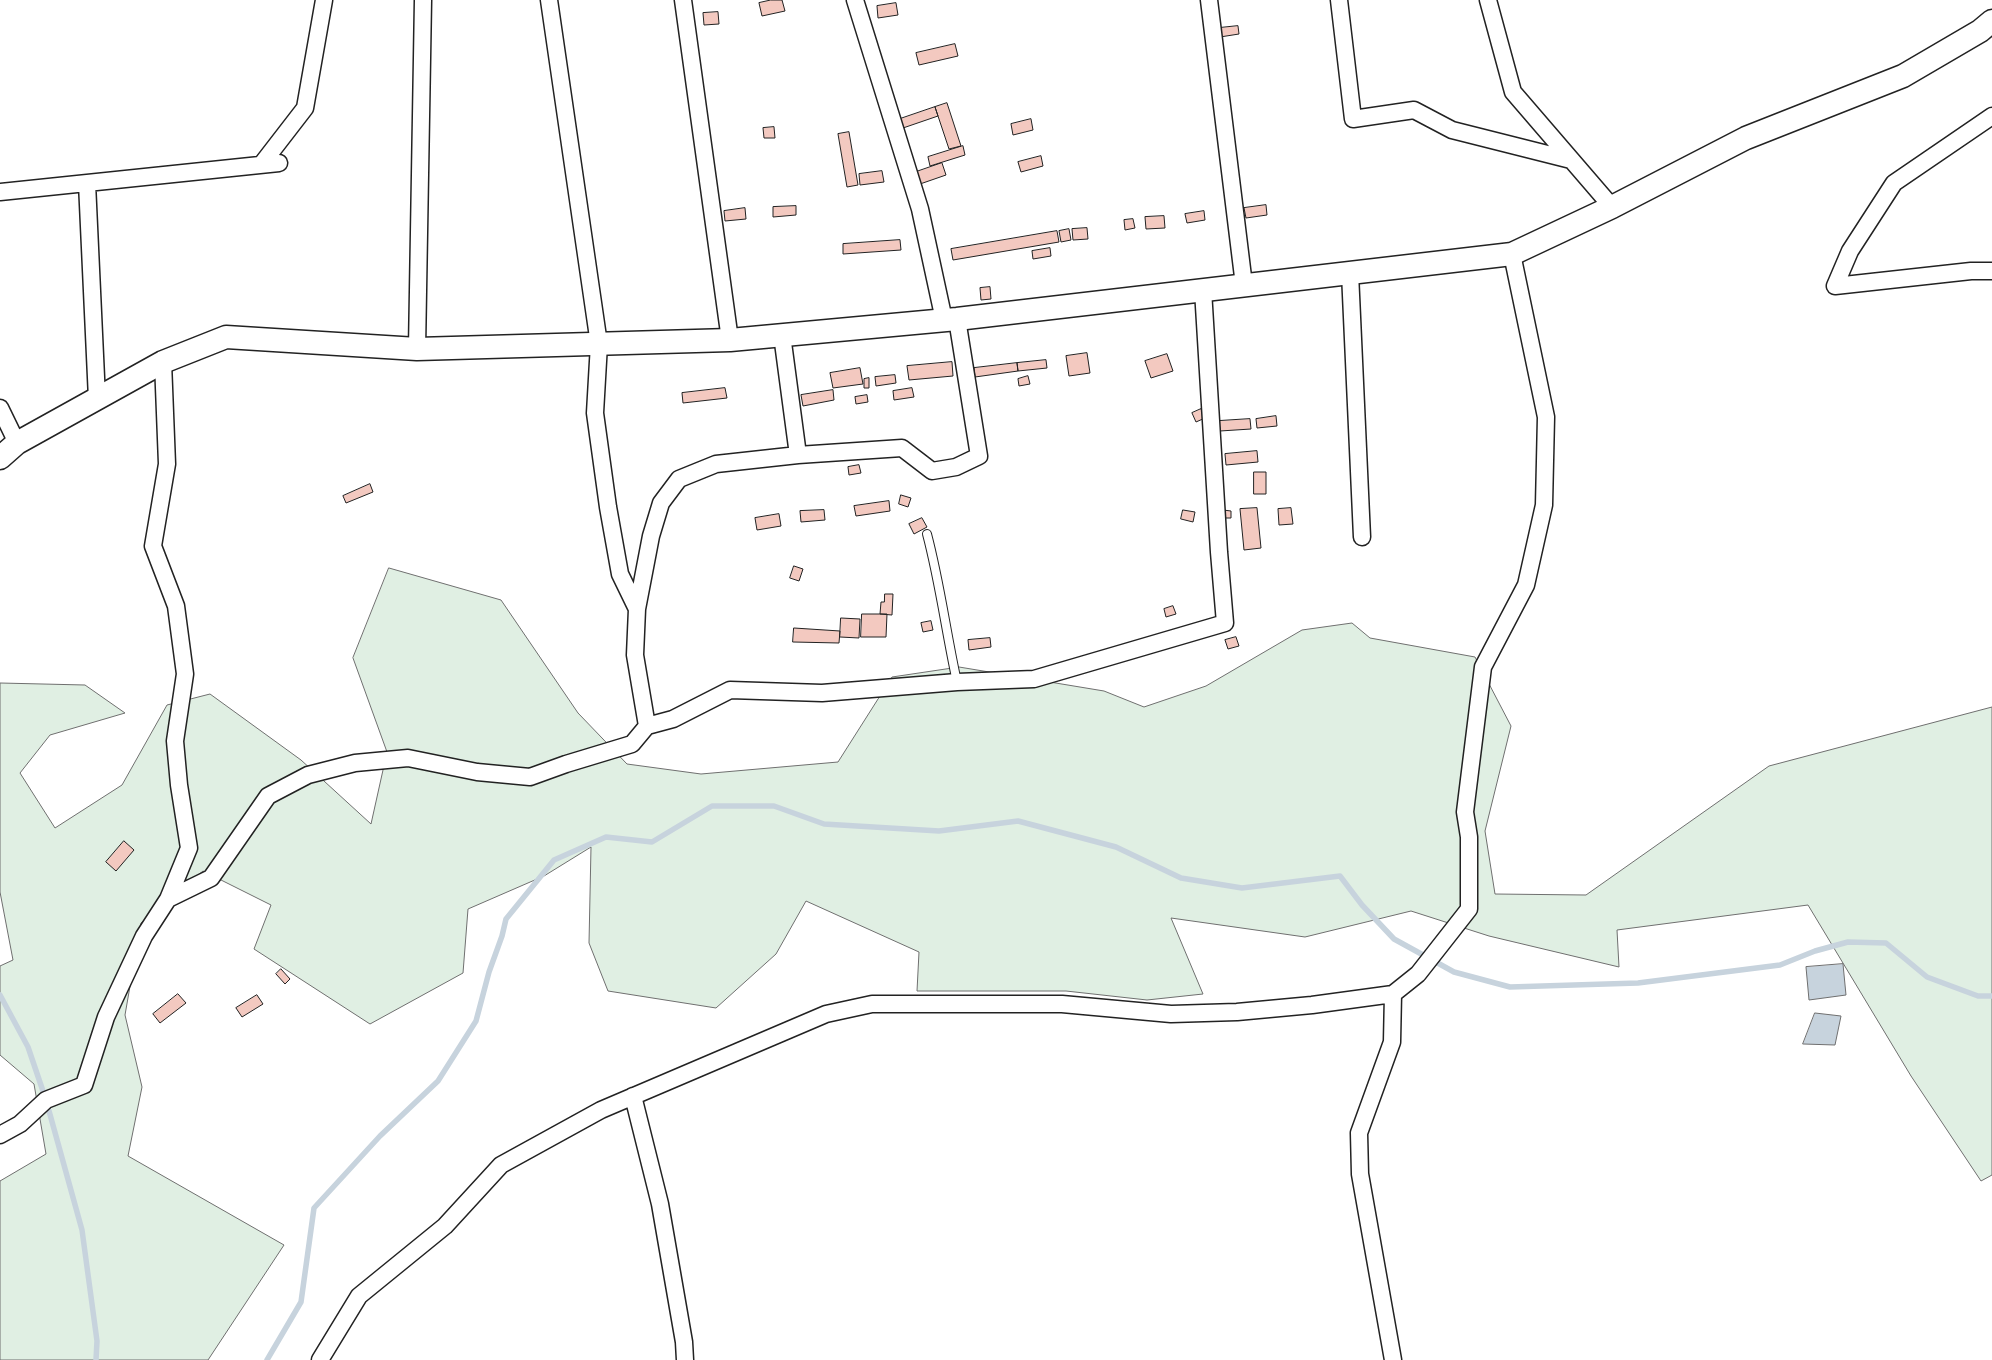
<!DOCTYPE html>
<style>
body{margin:0}
canvas{display:block;background:#fff}
</style>
<canvas width="1992" height="1360"></canvas>
<script>
const g = document.querySelector('canvas').getContext('2d');
g.lineJoin = 'round';
function fillPath(path, color) { g.fillStyle = color; g.fill(path, 'evenodd'); }
function trace(path, color, width, dash) { g.strokeStyle = color; g.lineWidth = width; g.lineCap = dash ? 'butt' : 'round'; g.setLineDash(dash || []); g.stroke(path); }
const green = new Path2D(`
 M389 568 501 600 578 713 627 764 701 774 838 762 892 677 959 667 1104 691 1144 707 1206 686 1302 630 1352 623 1370 638 1475 657 1511 726 1485 831 1495 894 1586 895 1769 766 1992 707V1175L1981 1181 1911 1076 1808 905 1617 930 1619 967 1489 936 1411 911 1305 937 1171 918 1203 994 1147 1000 1066 991H917L919 952 806 901 776 954 716 1008 608 991 589 943 591 847 544 876 468 909 463 973 370 1024 254 949 271 905 203 871 141 923 125 1015 142 1087 128 1156 284 1245 208 1360H0V1181L46 1154 34 1084 0 1055V966L13 960 0 892V683L85 685 125 713 50 735 20 773 55 828 122 785 167 705 210 694 301 760 371 824 387 752 353 658Z`);
const water = new Path2D(`
 M1843 964 1846 995 1809 1000 1806 967Z
 M1815 1013 1841 1016 1835 1045 1803 1044Z`);
const stream = new Path2D(`
 M0 995 28 1047 46 1100 82 1230 97 1341 96 1360
 M267 1360 301 1302 314 1208 380 1136 438 1081 476 1021 489 972 502 936 506 919 554 860 606 837 652 842 712 806H774L824 824 939 831 1018 821 1116 847 1181 878 1242 888 1340 876 1362 905 1394 939 1454 972 1510 987 1638 983 1780 965 1815 951 1848 942 1886 943 1927 977 1978 996H1992`);
const building = new Path2D(`
 M771 0H782L785 11 762 16 759 3Z
 M896 3 898 15 878 18 877 6Z
 M718 12 719 24 704 25 703 13Z
 M1238 26 1239 34 1220 37 1219 28Z
 M955 44 958 56 919 65 916 53Z
 M947 103 961 146 949 149 935 107Z
 M935 107 938 116 903 128 900 119Z
 M1031 119 1033 130 1013 135 1011 124Z
 M774 127 775 138H764L763 128Z
 M849 132 858 185 847 187 838 134Z
 M963 146 965 155 930 166 928 157Z
 M1041 156 1043 166 1021 172 1018 162Z
 M942 163 946 175 920 184 916 172Z
 M882 171 884 182 860 185 859 174Z
 M1266 205 1267 215 1246 218 1244 208Z
 M796 206V215L773 217V207Z
 M745 208 746 219 725 221 724 211Z
 M1204 211 1205 220 1187 223 1185 214Z
 M1164 216 1165 228 1146 229 1145 217Z
 M1133 219 1135 228 1125 230 1124 220Z
 M1087 228 1088 239 1073 240 1072 229Z
 M1069 229 1071 240 1061 242 1059 231Z
 M1057 231 1059 242 953 260 951 249Z
 M900 240 901 250 843 254V244Z
 M1050 248 1051 256 1033 259 1032 251Z
 M990 287 991 299 981 300 980 288Z
 M1087 353 1090 373 1069 376 1066 356Z
 M1167 354 1173 371 1151 378 1145 361Z
 M1046 360 1047 368 1018 371 1017 363Z
 M952 362 953 376 909 380 907 366Z
 M1017 363 1018 371 975 377 974 368Z
 M860 368 863 384 833 388 830 373Z
 M895 375 896 383 876 386 875 377Z
 M1028 376 1030 384 1019 386 1018 379Z
 M869 378V388H864V379Z
 M725 388 727 398 683 403 682 393Z
 M912 388 914 397 894 400 893 391Z
 M833 390 834 400 803 406 801 395Z
 M867 395 868 402 856 404 855 397Z
 M1201 409 1205 418 1196 422 1192 413Z
 M1276 416 1277 426 1257 428 1256 419Z
 M1250 419 1251 429 1220 431 1219 421Z
 M1257 451 1258 462 1226 465 1225 454Z
 M859 465 861 473 849 475 848 467Z
 M1254 472H1266V494H1254Z
 M370 484 373 492 346 503 343 496Z
 M901 495 911 498 908 507 899 504Z
 M889 501 890 511 856 516 854 506Z
 M1257 508 1261 548 1244 550 1240 509Z
 M1291 508 1293 524 1279 525 1278 509Z
 M824 510 825 520 801 522 800 511Z
 M1183 510 1195 512 1193 522 1181 519Z
 M1223 510 1231 511V518H1223Z
 M779 514 781 526 757 530 755 518Z
 M922 518 927 527 914 534 909 524Z
 M794 566 803 569 799 581 790 578Z
 M885 594H893L892 615 880 614 881 602H884Z
 M1173 606 1176 614 1166 617 1164 609Z
 M862 614H887L886 637H861Z
 M841 618 860 619 859 638 840 637Z
 M931 621 933 630 923 632 921 623Z
 M794 628 840 631 839 643 793 642Z
 M1236 637 1239 646 1228 649 1225 640Z
 M990 638 991 647 969 650 968 640Z
 M124 841 134 850 116 871 106 862Z
 M281 969 290 979 285 984 276 974Z
 M178 994 186 1003 160 1023 153 1014Z
 M257 995 263 1004 242 1017 236 1008Z`);
const lane = new Path2D(`
 M927 534C940 583 946 632 957 682`);
const street = new Path2D(`
 M549 0 599 344 595 413 608 507 620 574 637 609
 M683 0 730 340
 M855 0 920 209 944 320
 M1209 0 1244 285
 M1339 0 1353 119 1414 110 1452 130 1571 160
 M1488 0 1513 92 1612 207
 M1992 116 1894 183 1850 251 1835 286 1971 271H1992
 M261 165 305 108 324 0
 M87 183 97 399
 M0 192 279 163
 M1350 273 1362 537
 M782 335 798 455
 M417 349 423 0
 M0 408 17 443
 M647 726 635 655 637 609 651 536 661 503 679 479 716 464 798 455 902 448 932 471 956 467 979 456 957 319
 M168 899 211 878 268 796 308 775 355 763 408 758 477 772 530 777 566 764 632 744 647 726 673 719 730 690 822 693 957 682 1034 679 1225 623 1219 552 1203 290
 M633 1096 660 1204 684 1342 685 1360
 M0 1135 20 1124 46 1100 84 1085 106 1017 144 936 168 899 189 848 179 785 175 741 185 674 176 606 153 546 167 464 163 362
 M320 1360 359 1296 445 1226 501 1165 601 1110 826 1014 872 1004H1062L1171 1014 1237 1012 1312 1005 1393 994 1418 974 1469 909V837L1465 812 1483 667 1526 585 1544 505 1546 417 1512 254
 M1393 1360 1360 1174 1359 1133 1392 1042 1393 994`);
const secondary = new Path2D(`
 M0 458 17 443 163 362 226 337 417 349 730 340 957 319 1512 254 1612 207 1746 138 1903 76 1980 31 1992 21`);
fillPath(green, '#e0efe3');
trace(green, '#6f6f6f', 1);
fillPath(water, '#c7d3dd');
trace(water, '#6f6f6f', 1);
trace(stream, '#c7d3dd', 5.5);
fillPath(building, '#f3c9c0');
trace(building, '#222', 1);
trace(lane, '#222', 10);
trace(street, '#222', 19);
trace(secondary, '#222', 25);
trace(lane, '#fff', 8);
trace(street, '#fff', 16);
trace(secondary, '#fff', 22);
</script>
